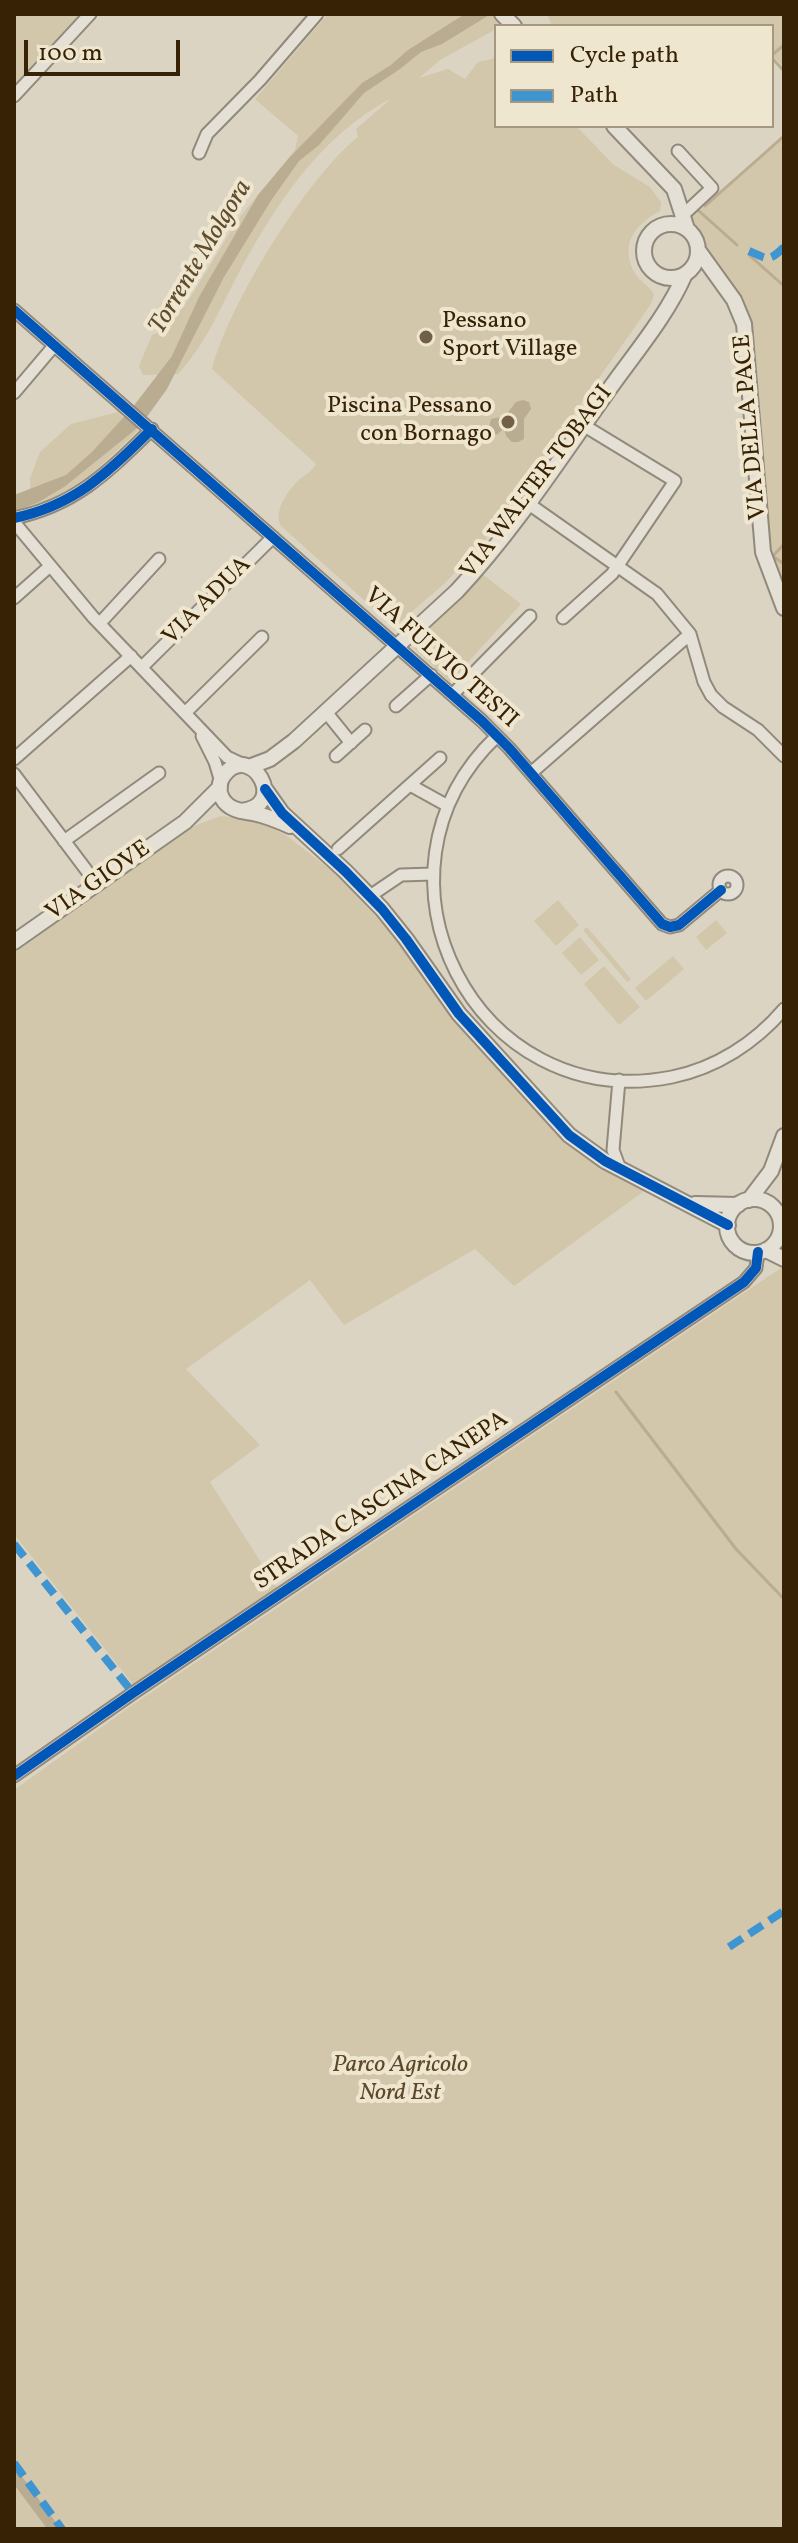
<!DOCTYPE html>
<style>
body{margin:0}
#map{position:relative;width:798px;height:2543px;overflow:hidden;background:#dcd4c2;font-family:Vollkorn,serif}
canvas{display:block}
.frame{position:absolute;inset:0;border:16px solid #372205;pointer-events:none}
.legend{position:absolute;left:494px;top:24px;width:280px;height:104px;box-sizing:border-box;background:#efe6d0;border:2px solid #a5987f;margin:0;padding:10px 14px;list-style:none;font-size:24px;color:#372205}
.legend li{display:flex;align-items:center;gap:16px;height:40px}
.legend b{width:40px;border:2px solid #a5987f}
.scale{position:absolute;left:24px;top:40px;width:156px;height:36px;box-sizing:border-box;border:4px solid #372205;border-top:0;padding-left:10px;font-size:24px;line-height:28px;white-space:nowrap;color:#372205;-webkit-text-stroke:6px #efe6d0;paint-order:stroke}
</style>
<div id="map">
<canvas width="798" height="2543"></canvas>
<div class="frame"></div>
<ul class="legend">
<li><b style="height:10px;background:#0057b8"></b>Cycle path</li>
<li><b style="height:10px;background:#3e95d1"></b>Path</li>
</ul>
<div class="scale">100 m</div>
</div>
<script>
const g = document.querySelector('canvas').getContext('2d');
g.lineJoin = 'round';
function fillPath(path, color) { g.fillStyle = color; g.fill(path, 'evenodd'); }
function trace(path, color, width, dash) { g.strokeStyle = color; g.lineWidth = width; g.lineCap = dash ? 'butt' : 'round'; g.setLineDash(dash || []); g.stroke(path); }
function drawText(font, color, halo, rows, align = 'center') {
  g.font = font + ' Vollkorn,serif'; g.lineWidth = 8; g.setLineDash([]); g.textBaseline = 'middle'; g.strokeStyle = halo; g.fillStyle = color; for (const [text, x, y, turn = 0] of rows) {
    g.save(); g.translate(x, y); g.rotate((+turn || 0) * Math.PI / 180); g.textAlign = isNaN(turn) ? turn : align; if (halo) g.strokeText(text, 0, 0); g.fillText(text, 0, 0); g.restore();
  }
}
const green = new Path2D(`
 M14 14H84L16 85 14 83Z
 M328 14H494L501 23 496 29 440 60 419 78 448 69 465 79 478 62 496 58V126H576L614 165 650 187 661 202 660 211C635 224 618 246 636 275 641 282 649 286 654 294L651 304 485 540 445 583 401 621H393L383 617 281 526C273 513 287 491 298 481 306 473 308 476 316 464L212 369C228 306 307 177 358 137L356 129 392 98C319 136 273 208 235 280 218 313 204 346 178 374L143 375 139 366 152 335 167 329 191 296 239 218 295 150 298 136 255 99Z
 M547 14H784V67L772 55V26H552Z
 M784 136V585L772 555 754 403 752 347 704 253C701 230 688 222 686 200L699 211Z
 M118 412 138 431 82 483 44 504 31 502 30 478 40 452 71 424Z
 M481 573 521 604 450 682 414 648 425 630Z
 M221 816 260 821 287 836 336 874 404 947 449 1013 573 1149 644 1191 514 1286 475 1249 344 1325 310 1280 186 1369 260 1445 210 1482 279 1591 135 1687 14 1534V953L194 826Z
 M558 900 579 925 556 946 534 921Z
 M716 920 727 933 706 950 696 937Z
 M587 927 631 979 627 982 583 930Z
 M580 937 599 960 581 975 562 953Z
 M673 956 684 969 646 1001 635 988Z
 M604 966 640 1007 619 1025 584 984Z
 M784 1266V2529H14V1790L131 1706Z`);
const water = new Path2D(`
 M465 14H491L442 44 421 52 400 69 364 93 319 145 299 161 272 199 224 277 167 389 141 425 64 487 37 503 14 512V495L66 475 92 452 132 408 172 356 199 297 258 195 290 157 362 83 391 65 408 50Z
 M523 400 529 402 531 409 524 419V439L518 442H512L506 436 504 428 498 434 494 435 489 428 491 419 505 416 516 402Z`);
const stream = new Path2D(`
 M772 55 784 45
 M772 58 784 71
 M705 206 784 136
 M699 211 737 245
 M749 255 784 286
 M774 555 784 544
 M774 557 784 564
 M616 1392 736 1549 784 1599`);
const canal = new Path2D(`
 M14 2475 54 2529`);
const minor = new Path2D(`
 M14 96 90 14
 M678 151 712 188 683 215
 M199 153 207 134 260 80 317 14
 M14 310 482 721 509 748 662 924 670 927 679 925 721 890
 M14 393 53 347
 M529 504 657 594 690 634 704 682 711 695 723 707 758 730 784 756
 M14 518C76 505 108 472 152 429
 M14 522 93 617 227 757 244 765
 M14 598 50 566
 M563 618 612 574 675 481 583 425
 M100 623 159 559
 M142 667 273 537
 M453 694 530 616
 M396 706 431 675
 M186 712 262 637
 M326 712 351 743
 M202 736 215 762 221 782
 M497 736C352 873 475 1116 672 1077 716 1068 755 1043 784 1009
 M336 756 365 730
 M14 759 131 656
 M531 773 690 634
 M14 774 96 883
 M410 785 448 806
 M64 841 159 773
 M338 849 440 758
 M719 885a9 9 0 1 1 18 0a9 9 0 1 1-18 0Z
 M370 896 401 875 433 874
 M619 1080 613 1150 620 1169
 M14 1776 133 1693 744 1282 756 1268 758 1252`);
const tertiary = new Path2D(`
 M502 14 514 26
 M614 126 674 189 687 229
 M644 251a27 27 0 1 1 54 0a27 27 0 1 1-54 0Z
 M698 250 734 300 744 324 763 552 784 608
 M249 767 270 759 294 741 457 591C514 530 559 460 608 391 634 354 667 316 685 274
 M265 789 282 813 345 871 382 909 406 939 459 1014 569 1135 605 1161 728 1225
 M240 811C291 807 250 740 224 775 219 781 218 791 222 798 230 813 248 811 261 815 271 818 281 822 290 826
 M14 942 185 822 220 787
 M727 1226a27 27 0 1 1 54 0a27 27 0 1 1-54 0Z
 M749 1200 771 1171 784 1136
 M695 1204 738 1205
 M766 1250 784 1259`);
const quiet = new Path2D(`
 M749 251C768 259 768 263 784 247
 M14 1544 133 1693
 M729 1947 784 1911
 M14 2463 62 2529`);
const cycleway = new Path2D(`
 M14 310 482 721 509 748 662 924 670 927 679 925 721 890
 M14 518C76 505 108 472 152 429
 M265 789 282 813 345 871 382 909 406 939 459 1014 569 1135 605 1161 728 1225
 M14 1776 133 1693 744 1282 756 1268 758 1252`);
const markers = [
 [426,337,8,"#716047"],
 [508,422,8,"#716047"]
];
const poiNames = [
 ["Pessano",442,323],
 ["Sport Village",442,351],
 ["Piscina Pessano",492,408,"right"],
 ["con Bornago",492,436,"right"]
];
const streetNames = [
 ["VIA DELLA PACE",752,427,-95],
 ["VIA WALTER TOBAGI",538,483,-53],
 ["VIA ADUA",208,602,-45],
 ["VIA FULVIO TESTI",440,659,42],
 ["VIA GIOVE",99,882,-35],
 ["STRADA CASCINA CANEPA",382,1502,-34]
];
const parkNames = [
 ["Parco Agricolo",400,2067],
 ["Nord Est",400,2095]
];
const waterNames = [
 ["Torrente Molgora",202,258,-59]
];
fillPath(green, '#d2c6ab');
fillPath(water, '#baac90');
trace(stream, '#baac90', 3);
trace(canal, '#baac90', 11);
trace(minor, '#91897c', 15);
trace(tertiary, '#91897c', 18);
trace(minor, '#e4e0d6', 11);
trace(tertiary, '#e4e0d6', 14);
trace(quiet, '#3e95d1', 8, [16, 8]);
trace(cycleway, '#0057b8', 10);
for (const [x, y, r, color] of markers) { const dot = new Path2D(); dot.arc(x, y, r, 0, 2 * Math.PI); g.fillStyle = color; g.fill(dot); trace(dot, '#efe6d0', 3); }
drawText('24px', '#372205', '#efe6d0', poiNames, 'left');
drawText('24px', '#372205', '#efe6d0', streetNames);
drawText('italic 24px', '#5c482a', '#efe6d0', parkNames);
drawText('italic 26px', '#604c2e', '#efe6d0', waterNames);
</script>
